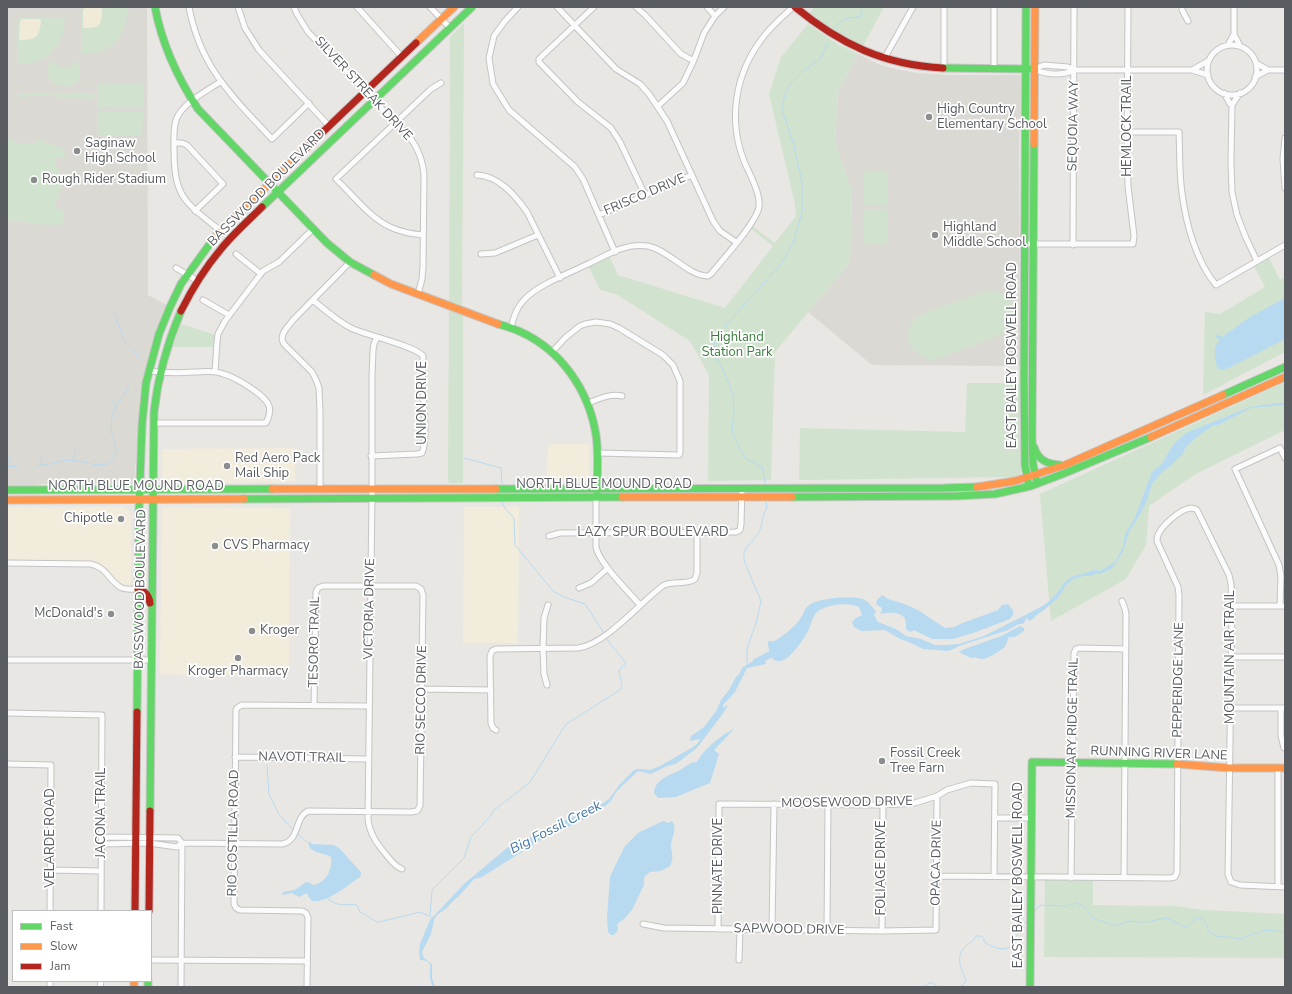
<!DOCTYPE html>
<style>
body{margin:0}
#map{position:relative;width:1292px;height:994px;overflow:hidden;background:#e8e7e3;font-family:"Nunito Sans",sans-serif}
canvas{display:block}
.frame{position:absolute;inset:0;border:8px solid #595c60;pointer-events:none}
.legend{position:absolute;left:12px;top:910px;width:140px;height:72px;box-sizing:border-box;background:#fff;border:1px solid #bdbebf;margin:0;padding:5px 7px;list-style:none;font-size:12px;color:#595c60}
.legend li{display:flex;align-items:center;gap:8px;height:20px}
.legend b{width:20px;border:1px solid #bdbebf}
</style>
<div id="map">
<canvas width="1292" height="994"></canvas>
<div class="frame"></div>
<ul class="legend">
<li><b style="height:5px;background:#63d668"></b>Fast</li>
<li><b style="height:5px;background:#ff974d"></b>Slow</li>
<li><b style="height:5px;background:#b3261e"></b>Jam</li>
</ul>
</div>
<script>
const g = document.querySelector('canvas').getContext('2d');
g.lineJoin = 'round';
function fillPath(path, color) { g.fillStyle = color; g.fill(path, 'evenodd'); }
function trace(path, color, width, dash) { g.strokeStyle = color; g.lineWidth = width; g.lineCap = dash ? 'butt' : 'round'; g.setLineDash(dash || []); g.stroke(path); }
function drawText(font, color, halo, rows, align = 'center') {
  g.font = font + ' "Nunito Sans",sans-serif'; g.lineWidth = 3.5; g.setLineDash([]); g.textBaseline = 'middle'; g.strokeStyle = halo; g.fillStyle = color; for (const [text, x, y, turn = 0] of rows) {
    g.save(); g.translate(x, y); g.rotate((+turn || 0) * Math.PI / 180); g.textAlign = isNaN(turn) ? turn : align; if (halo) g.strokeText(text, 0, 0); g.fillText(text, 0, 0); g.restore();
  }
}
const commercial = new Path2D(`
 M548 444H589V482H547Z
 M295 448V482L162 483V449Z
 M7 507H124L131 512V592L125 591 119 589 112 584 100 572 92 567H7Z
 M162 507 290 508 289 671 284 676 160 674Z
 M464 507H519L518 643H463Z`);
const education = new Path2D(`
 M7 7H147L148 295 167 305 156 331 148 358 141 393 134 485 43 484 23 487H7Z
 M858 54 878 64 895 69 917 73 951 75H1020L1023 80 1019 143 1020 366 872 365 808 312 850 262 852 191 835 143 838 90Z`);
const green = new Path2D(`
 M84 7H128C126 36 111 56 81 54V10Z
 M815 7H884L863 46C841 37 827 28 809 13Z
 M21 18H65C64 47 47 65 17 64L18 20Z
 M464 23 462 307 449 302 450 37Z
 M808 24 839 45 858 54 838 90 835 143 852 191 850 262 775 352 771 480 708 481 709 375 690 341 616 294 600 290 589 267 610 257 618 275 725 308 773 246 750 228 752 226 775 243 796 216 795 204 769 94 781 57Z
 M51 61C66 71 64 70 78 61 92 100 32 89 51 61Z
 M97 84H143V108L97 107Z
 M20 93 88 94V93H94V99H88V97H61L60 98H56L55 96H26V97H20Z
 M97 111 143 112 142 135H97Z
 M37 139 62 148 65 152V158H55C55 161 55 165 56 167 59 172 62 176 62 182 62 193 55 198 55 209L64 210V221L61 225 28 224V222H7V140H14L15 143H37Z
 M864 171H887V206L864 205Z
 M864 209H887V243H864Z
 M1269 258 1280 280 1285 277V352L1203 395 1205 312 1220 314 1265 287 1254 266Z
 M986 291C1015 288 1024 324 998 336L927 362 926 358C904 350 902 323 924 313Z
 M449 309 463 314V483H449L448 479Z
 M181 324 216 335 213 347H172Z
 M1285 382V430L1194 475 1149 506 1146 545 1126 579 1051 621 1040 494Z
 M967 383H1020L1021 477 799 480 800 428 965 432Z
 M1045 880H1093V905L1174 906 1204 910 1285 914V958L1044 957Z`);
const sand = new Path2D(`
 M85 8H102C102 26 100 28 83 28V10Z
 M22 19H41C40 37 37 40 19 40L20 21Z`);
const water = new Path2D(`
 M1285 296V339L1231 367 1223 370 1218 369C1215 361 1212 346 1220 340L1216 337 1215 334 1222 337 1250 317 1283 299Z
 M1278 403H1285V405L1251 408 1218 425H1214L1198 436 1186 447 1182 455 1169 467 1162 472 1152 484 1147 500 1143 509 1129 532 1123 552 1112 568 1100 574 1096 573 1091 576H1084L1073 579 1067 584 1058 598 1044 610 1038 614 1033 619 1029 621 1027 618 1023 624H1019L1008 630 959 646 949 651 923 649 911 643 898 638 885 630 861 631 854 627 852 622 856 618 862 615 859 607C849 602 828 604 818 611 812 616 811 626 807 633 803 640 788 663 778 661 775 661 772 659 771 656 769 651 768 647 768 641 770 641 772 642 774 641 780 639 797 625 800 619 803 615 804 609 808 606 816 598 852 595 863 599 869 601 871 607 876 611L874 615 878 622 896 629 906 636 921 639 935 645H945L959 644 984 636 1037 609 1047 603 1057 593 1064 583 1071 577 1095 570 1100 571 1115 562 1123 547 1125 534 1135 517 1152 472 1162 464 1172 446 1179 439 1188 432 1250 407Z
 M882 595 888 599 902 603 918 610 945 628 954 627 960 624 998 610 1002 605 1008 604 1013 610V615L1010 619 976 632 953 639H932L914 630 910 632 906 629C906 626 906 621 905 619 902 612 888 612 882 614L880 613 882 611V608L876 604 877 600Z
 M1020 626 1024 628V631L1015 637H1009L1005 647C999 651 989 659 981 659 977 658 975 657 971 658L959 652 962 650 1001 636Z
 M764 657 766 664 747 668 735 692 723 705V708L728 705 724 712 697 748 680 761 675 764 667 766 651 774 638 771 621 787 616 792 611 801 606 805 583 820 544 838 482 877 474 879 460 895 451 903 447 908 437 915 434 920 431 934 422 952 424 958 432 964V978L435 987H433C432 984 430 981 430 977 429 967 435 961 420 960L419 952 420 944 430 920 465 883 507 848C518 841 531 835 544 834L549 829 557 824 602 804 609 799 620 784 633 771 636 769H642L650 770 660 766 693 747 698 743 700 739 690 741 691 736 704 727 716 711 721 700 729 690 736 677 740 673 742 668C748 664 757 658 764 657Z
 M734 729 714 750 719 754 710 783 676 797 658 798 654 793C655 779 670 775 680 770 686 767 689 762 697 762 704 749 721 735 734 729Z
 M663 821 668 823 672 821C678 830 671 837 671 847 671 850 672 850 672 853 673 858 672 862 670 866L661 871 650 872 646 875 644 878V885L632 910 624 919 617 924 618 930 614 935H611L608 932 607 918 610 877 614 868 625 846 638 833Z
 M309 841 312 844 334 845 339 848 361 872V875L360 877C348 885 326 904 312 901L308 896 307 893 299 897 292 893 282 895 283 892 295 890 306 882 311 883 312 885C326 884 333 869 331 857 323 852 306 853 309 841Z`);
const stream = new Path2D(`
 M835 28C840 18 851 17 860 17L862 12 861 7
 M109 308 114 313 125 342 139 357
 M108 395 113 400 117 407
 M464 458 501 468 502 483
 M71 460 76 454 75 449
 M7 465 11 456
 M36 466C48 465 58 461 70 460 84 460 114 476 116 450 116 445 114 440 112 435 111 429 111 423 112 417 115 405 125 396 129 385
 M40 466 42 461 41 457
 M7 467 17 466
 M765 483 764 476 762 467 745 458 736 441 732 430 734 412 733 395 724 371 715 357 714 343 725 326 781 264 794 241 802 212V182L793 142 783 112V102L786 91 791 83 803 71 820 59 828 43
 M502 502C505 512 510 511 514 519L515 545 553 591 564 597 585 604 604 633
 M747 664V649L756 623 761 601 745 563C744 558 743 555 745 550 749 543 755 539 759 532 763 523 762 515 767 508L766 500
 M267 766 269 794 278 813 293 830
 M297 833 308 843
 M328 898 329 900C342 908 345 903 357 905L360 912C367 915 373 921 379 922L420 912 429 916
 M1035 911 1039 906 1042 905 1067 906 1076 903 1085 907 1092 918 1116 926 1129 921 1138 922H1146L1167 918 1185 927C1190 925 1192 922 1196 919 1203 915 1208 925 1208 931L1218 937 1223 936 1239 939 1266 930 1285 932
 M432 919 430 916 432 890 464 858 471 837 490 817 493 811 530 782 566 724 620 690 622 686 619 670 626 663C619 654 612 647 606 638
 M924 987C929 982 933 980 937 987
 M961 987 966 981C961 967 954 956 967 945 971 941 974 941 976 936H981L984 938V942C1003 954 1015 951 1019 928L1027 921`);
const river = new Path2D(`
 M756 662 779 650`);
const street = new Path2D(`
 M189 7C200 67 232 96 272 139L309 103
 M238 7 245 28 259 50 329 126
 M294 7 297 14 308 32 411 139C419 150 423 162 424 175L423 267 422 279 418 294
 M357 7 402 57
 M430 7 450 28
 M518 7 505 21 494 36 489 58 493 84 509 110 575 167 583 179 615 252
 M557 7 616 69 640 84 649 94 667 121 713 221 720 231 736 242
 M594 7 539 59V62L578 102 611 128 620 142 645 195
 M636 7 645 15 681 54 690 59 694 60
 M707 7 715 16
 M994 7V69
 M1182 7V10L1188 21
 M1234 34 1240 46
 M1228 45 1234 34V7
 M1207 70a25 25 0 1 1 50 0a25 25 0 1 1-50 0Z
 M884 59 913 7
 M1256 63 1268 70H1285
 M944 68V7
 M1034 69C1045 75 1063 76 1074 70H1192L1208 75
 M1034 69 1044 65 1068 67 1074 70
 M1192 70 1208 61
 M1255 77 1268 70
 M220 82C208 90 187 101 179 114 173 123 174 136 174 147 174 197 183 201 221 231
 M1224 93 1230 104 1232 105
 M1240 93 1232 105 1231 161 1232 192 1237 215 1246 238 1257 261
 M658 106 683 83 694 60 704 33 715 16 724 7
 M1128 132H1179C1180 152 1179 173 1182 193 1186 224 1196 261 1216 285L1285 245
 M1285 138 1283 159 1285 188
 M174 143H182L187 145 223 184 195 211
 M477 175C499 176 515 195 527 212L560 278
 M599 215 692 175
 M423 235C412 234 401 232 390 227 369 217 353 195 336 179L431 89 441 83
 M1025 244H1133L1134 236 1128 186 1127 157 1128 7
 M1073 245 1074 7
 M236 254 261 274
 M481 254 495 253 538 235
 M176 268 198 281
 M203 300 229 315
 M313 300C325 310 337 321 351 328 365 335 416 346 423 356 423 367 422 377 423 388 423 402 428 441 422 453L417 454 371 456
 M511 327C514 317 516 308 524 300 537 285 572 272 590 263 601 258 612 251 624 248 632 245 640 245 648 246 669 250 688 276 708 276L711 274C723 259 756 223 759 207 761 194 749 173 744 161 728 120 735 75 761 40 770 27 782 17 793 7
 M377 337 374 344 373 350 372 376V494L368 818C369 834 378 845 388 857 392 862 396 867 402 869
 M552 352 566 337 580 326 585 324 596 322 610 324 619 328 663 355 673 365 680 381V453L679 455 597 453
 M149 371C164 373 179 373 194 372 201 372 209 371 216 372 232 375 246 384 259 394 270 403 273 409 266 423H154
 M215 372 217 342 218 334 225 321 263 271 279 262 313 229
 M588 403C599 399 611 393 622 396
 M320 490V412L319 388 316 380 312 372 284 344C278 335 288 327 293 320L350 262
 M596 498V547C599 563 629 592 640 605
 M549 536 560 533 736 532 740 530 741 524 742 488
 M7 563 91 564C108 568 109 582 122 588 127 590 133 589 138 589
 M579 588 591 583 608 568
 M1122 601 1125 609 1126 614 1124 878
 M1232 606H1285
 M1280 606 1281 576 1279 565 1235 469 1280 448 1285 458
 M1232 657H1285
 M7 660H152
 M547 685 544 674 543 648 544 618 548 605
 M422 689 491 690
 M1231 708H1285
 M1281 708V736L1284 748
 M7 713 102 715 101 911
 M496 730 493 728 491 723 490 656 492 651 496 649 578 648C607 644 640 602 664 585 674 581 687 585 695 579L697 573V532
 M235 757 368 759
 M7 764 51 765 50 911
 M1278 769V886
 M995 818H1031
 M102 837 178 838 182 843
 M102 844 149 843 177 847 182 843 282 844C300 841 294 818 308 811L411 812 417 811 420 806 423 595 421 589 416 586H323L318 588 316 592 314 706
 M50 870 101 871
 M936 876 1170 878 1175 877 1177 872 1179 595 1178 587 1157 541C1156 529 1180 509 1191 508 1194 508 1195 509 1197 510L1229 575 1231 584 1232 606 1228 874 1231 882 1240 885 1285 887
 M1071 878 1074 653 1076 649 1079 648 1125 649
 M643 924 664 928 882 931 936 930 937 796
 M718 929 719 804 883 805 915 803 937 796 947 790 957 787 971 783 995 784 994 876
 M772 930 774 804
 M827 930 828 804
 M882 931 883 805
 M151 960 307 961
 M739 960 740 929
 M50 987V981
 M100 987 101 981
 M181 987 182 843
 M307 987 308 917 306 913 302 911 240 910 236 908 234 904 236 710 237 708 242 705 369 706`);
const fast = new Path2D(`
 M155 7C162 45 177 77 198 109L327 243 350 262 374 275
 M1026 7 1024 379 1025 465 1028 482
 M943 68 1029 69
 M1034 144 1032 436 1033 464 1036 479
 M262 207 472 7
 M498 324C506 326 514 329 521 332 562 351 589 391 596 435 599 454 597 474 597 493
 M1223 395 1285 367
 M1034 447C1038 460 1047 464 1060 465
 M496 489 943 488 977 487
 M7 490 272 489
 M792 497 957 496 995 494 1031 486 1065 473 1151 437
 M244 499 622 497
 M137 712 139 510 142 425 146 383 159 334 170 307 181 284 214 238
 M150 811 154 412C158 376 167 344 181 311
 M148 981V987
 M1030 987 1032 762 1177 764`);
const slow = new Path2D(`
 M416 43 454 7
 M1034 144 1035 7
 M214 238 303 151
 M374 275 391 284 498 324
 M1151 437 1285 377
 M977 487 1015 481 1065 465 1223 395
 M272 489H496
 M622 497H792
 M7 500 244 499
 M1177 764 1229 768H1285
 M134 981V987`);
const jam = new Path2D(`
 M795 7C840 44 884 65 943 68
 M303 151 416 43
 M181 311C192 289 205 268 221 249 233 234 248 221 262 207
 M138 589C145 591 149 595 150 603
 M135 911 137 712
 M149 911 150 811`);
const markers = [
 [929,117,4,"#8b8d8e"],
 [77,151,4,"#8b8d8e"],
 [34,180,4,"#8b8d8e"],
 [935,235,4,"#8b8d8e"],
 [227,466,4,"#8b8d8e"],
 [121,519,4,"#8b8d8e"],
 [215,546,4,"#8b8d8e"],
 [111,614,4,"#8b8d8e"],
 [252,631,4,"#8b8d8e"],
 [238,658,4,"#8b8d8e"],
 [882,761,4,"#8b8d8e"]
];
const streetNames = [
 ["SILVER STREAK DRIVE",363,89,47],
 ["SEQUOIA WAY",1074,126,-89],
 ["HEMLOCK TRAIL",1128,126,-90],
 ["BASSWOOD BOULEVARD",267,188,-45],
 ["FRISCO DRIVE",645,195,-23],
 ["EAST BAILEY BOSWELL ROAD",1013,355,-90],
 ["UNION DRIVE",423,403,-90],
 ["NORTH BLUE MOUND ROAD",604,485],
 ["NORTH BLUE MOUND ROAD",136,487],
 ["LAZY SPUR BOULEVARD",653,533],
 ["BASSWOOD BOULEVARD",141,589,-89],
 ["VICTORIA DRIVE",370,609,-89],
 ["TESORO TRAIL",315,642,-89],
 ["MOUNTAIN AIR TRAIL",1231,657,-90],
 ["PEPPERIDGE LANE",1179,680,-89],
 ["RIO SECCO DRIVE",422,700,-89],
 ["MISSIONARY RIDGE TRAIL",1073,738,-89],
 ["RUNNING RIVER LANE",1159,754,2],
 ["NAVOTI TRAIL",302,758,1],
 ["MOOSEWOOD DRIVE",847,803,-1],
 ["JACONA TRAIL",102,813,-90],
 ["RIO COSTILLA ROAD",234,833,-89],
 ["VELARDE ROAD",51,838,-90],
 ["OPACA DRIVE",937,863,-89],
 ["PINNATE DRIVE",719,866,-90],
 ["FOLIAGE DRIVE",882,868,-90],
 ["EAST BAILEY BOSWELL ROAD",1019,875,-90],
 ["SAPWOOD DRIVE",789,930,1]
];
const poiNames = [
 ["High Country",937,110],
 ["Elementary School",937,125],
 ["Saginaw",85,144],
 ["High School",85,159],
 ["Rough Rider Stadium",42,180],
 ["Highland",943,228],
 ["Middle School",943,243],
 ["Red Aero Pack",235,459],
 ["Mail Ship",235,474],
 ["Chipotle",113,519,"right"],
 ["CVS Pharmacy",223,546],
 ["McDonald's",103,614,"right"],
 ["Kroger",260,631],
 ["Kroger Pharmacy",238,672,"center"],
 ["Fossil Creek",890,754],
 ["Tree Farn",890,769]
];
const parkNames = [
 ["Highland",737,338],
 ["Station Park",737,353]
];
const waterNames = [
 ["Big Fossil Creek",556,828,-27]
];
fillPath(commercial, '#f2ecdc');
fillPath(education, '#dbd9d3');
fillPath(green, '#d1e3cf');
fillPath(sand, '#f0ead9');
fillPath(water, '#b8daf1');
trace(stream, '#b8daf1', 1);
trace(river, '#b8daf1', 7);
trace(street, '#c4c4c4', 7);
trace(fast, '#c5c5c5', 9);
trace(slow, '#c5c5c5', 9);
trace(jam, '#c5c5c5', 9);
trace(street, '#fcfbfb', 5);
trace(fast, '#63d668', 7);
trace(slow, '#ff974d', 7);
trace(jam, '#b3261e', 7);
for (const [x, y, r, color] of markers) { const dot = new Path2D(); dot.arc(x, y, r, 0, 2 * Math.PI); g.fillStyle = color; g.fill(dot); trace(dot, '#fff', 1.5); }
drawText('13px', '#595c60', '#fff', streetNames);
drawText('13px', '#595c60', '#fff', poiNames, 'left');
drawText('13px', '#3b7d3c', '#fff', parkNames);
drawText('italic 14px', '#4477a6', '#fff', waterNames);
</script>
